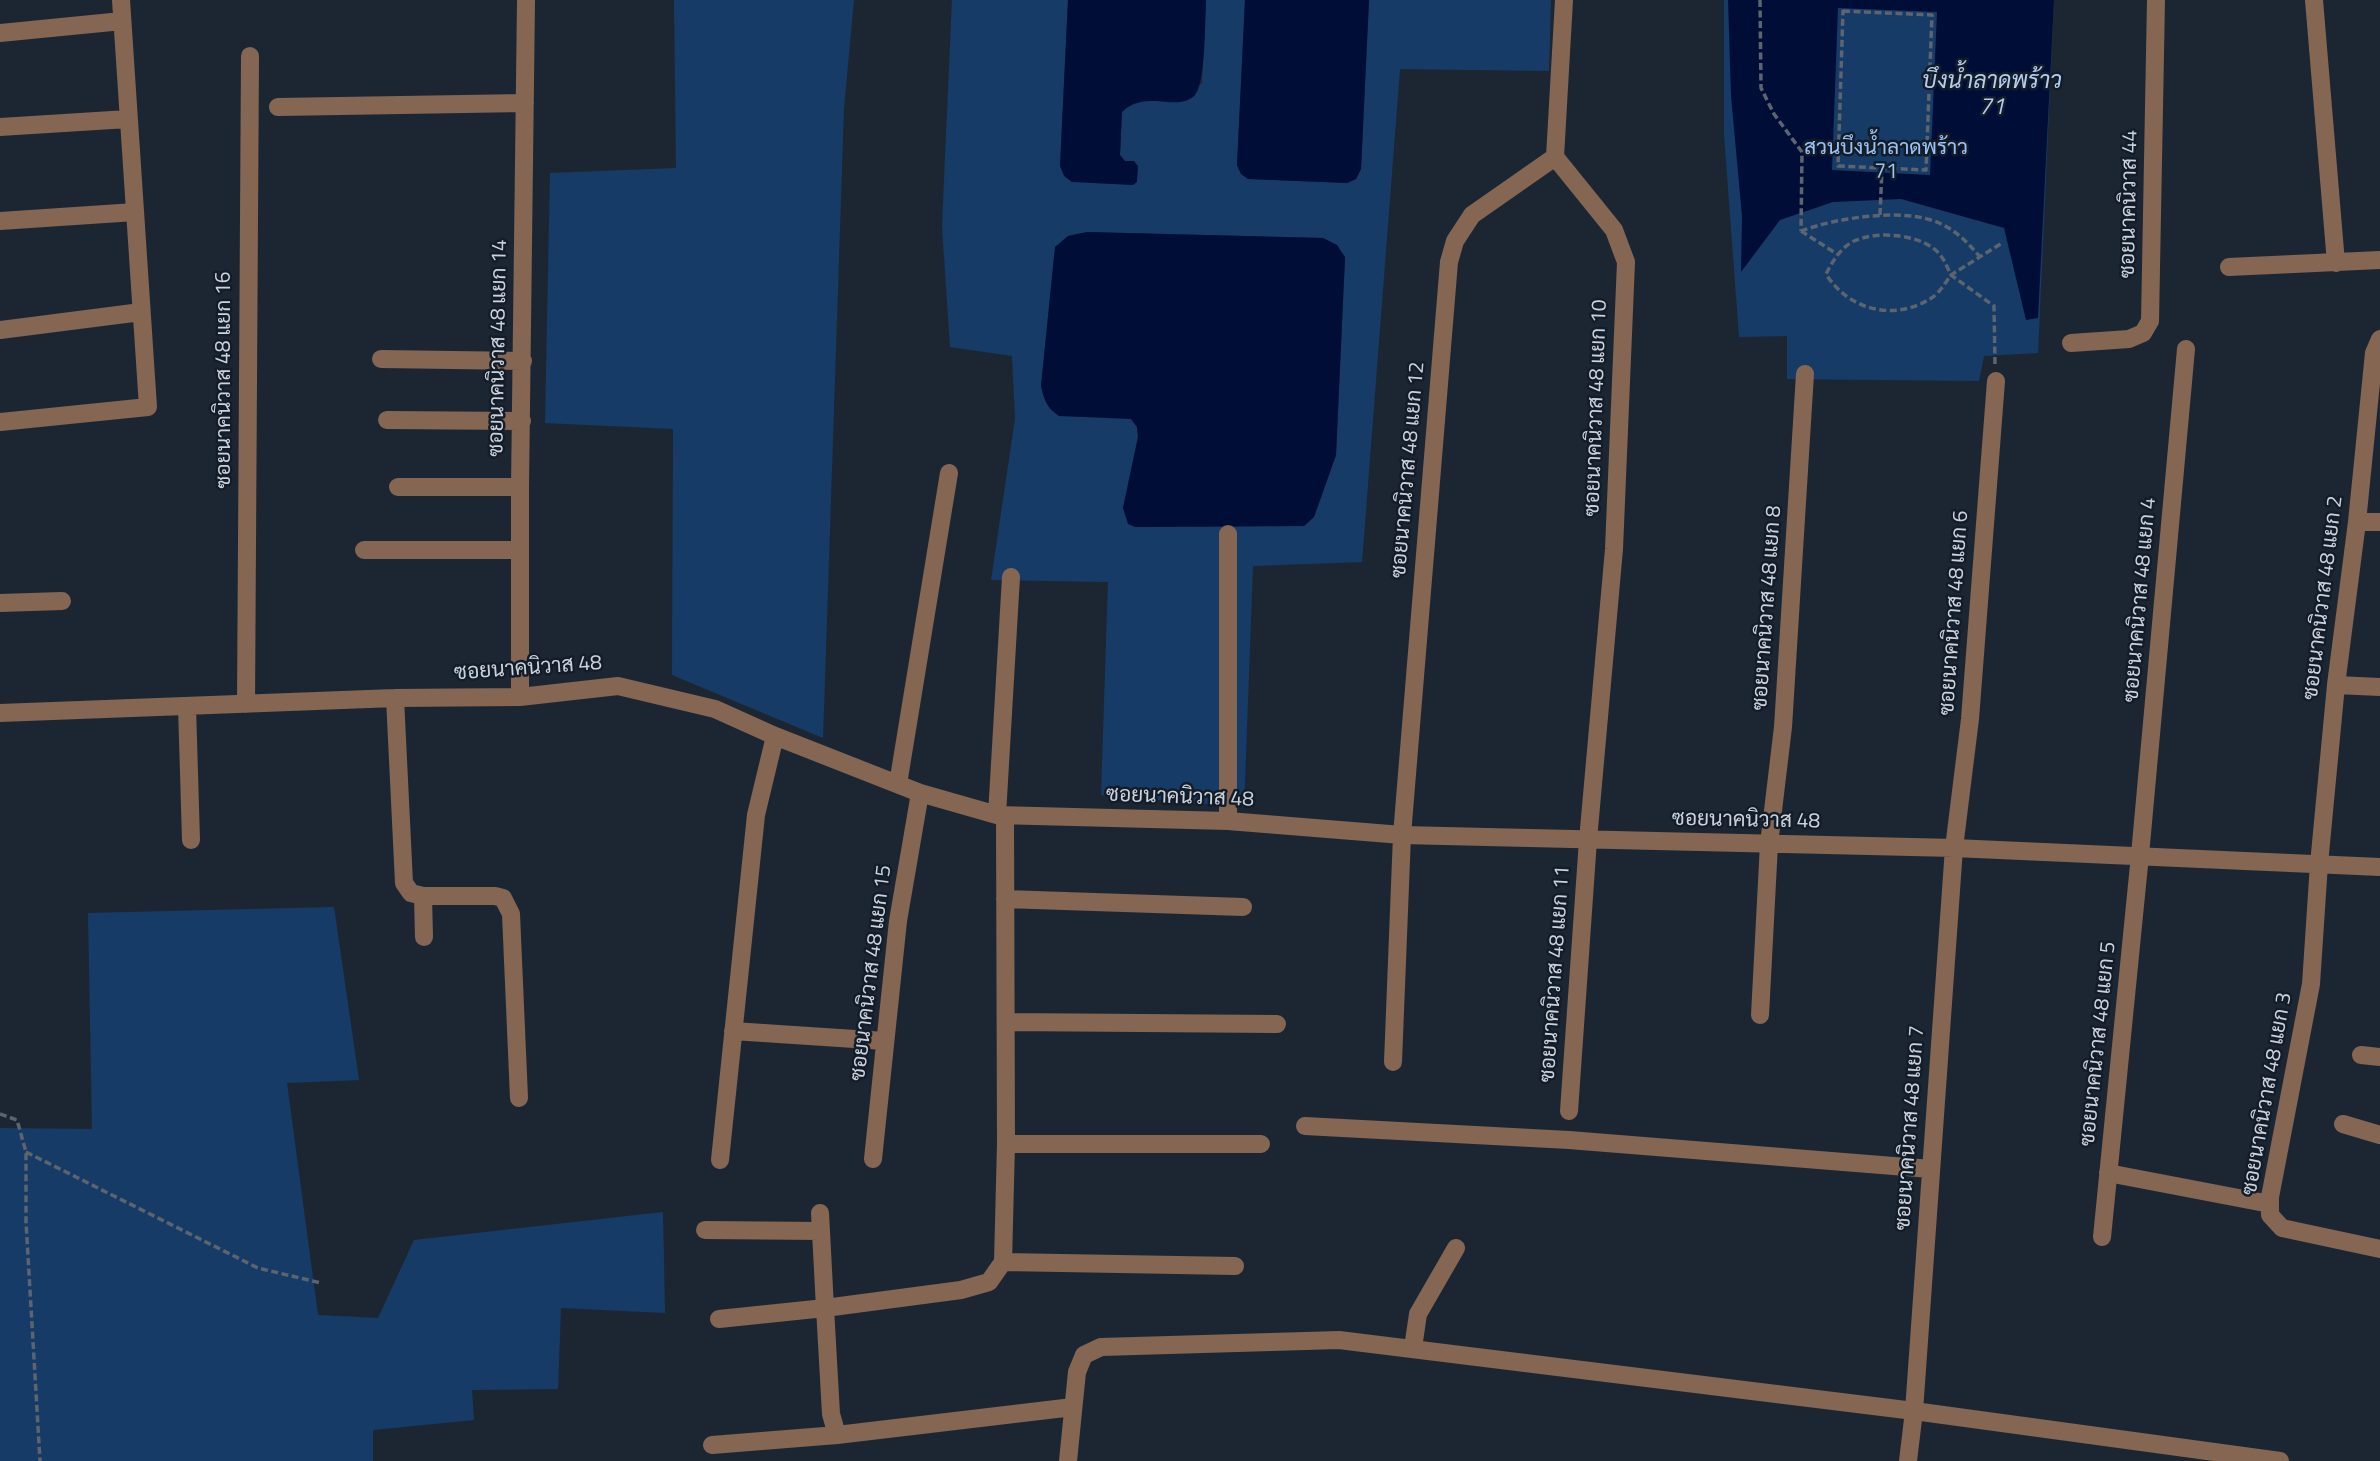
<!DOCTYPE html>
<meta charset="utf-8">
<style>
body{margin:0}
canvas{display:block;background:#1c2633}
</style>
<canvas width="2380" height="1461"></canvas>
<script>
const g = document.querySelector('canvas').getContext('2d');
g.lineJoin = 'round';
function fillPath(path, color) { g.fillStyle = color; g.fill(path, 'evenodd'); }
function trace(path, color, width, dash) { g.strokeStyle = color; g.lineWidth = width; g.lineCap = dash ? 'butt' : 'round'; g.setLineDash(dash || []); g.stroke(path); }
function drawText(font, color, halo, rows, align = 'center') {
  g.font = font + ' "Titillium Web",Sarabun,sans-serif'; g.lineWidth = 5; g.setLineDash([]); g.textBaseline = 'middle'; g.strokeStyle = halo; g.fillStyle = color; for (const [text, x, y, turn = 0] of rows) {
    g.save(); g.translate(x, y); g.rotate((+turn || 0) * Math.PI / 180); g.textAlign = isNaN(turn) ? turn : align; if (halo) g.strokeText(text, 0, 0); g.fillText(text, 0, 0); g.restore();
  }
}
const green = new Path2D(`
 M674 0H854L844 108 823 738 672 675 673 429 545 423 550 173 676 168Z
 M952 0H1068L1060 166 1134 161H1125L1120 155 1122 112C1139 96 1160 101 1182 102L1202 83 1206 0H1245L1237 165 1241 174 1249 179 1347 183 1356 179 1361 169 1369 0H1551L1549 71 1400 69 1362 562 1253 566 1244 807 1101 795 1108 582 991 580 1015 419 1012 356 950 347 942 226ZM1087 232 1323 238 1337 245 1345 258 1336 455 1314 517 1304 526 1135 527 1123 508 1138 437 1137 427 1131 419 1041 386 1055 247 1068 236Z
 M1724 0H2054L2038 353 1984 356 1979 381 1787 379V336L1739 337 1724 134Z
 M334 907 359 1080 287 1083 318 1315 378 1318 414 1240 663 1212 665 1313 561 1308 558 1389 472 1390 474 1420 373 1430V1461H0V1128L92 1129 88 913Z`);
const water = new Path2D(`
 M1068 0H1206C1205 18 1206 86 1194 96 1184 105 1170 102 1157 101 1143 101 1133 101 1122 112L1120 155 1125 161H1134L1138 166 1137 182 1133 185 1072 182 1064 176 1060 166Z
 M1245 0H1369L1361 169 1356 179 1347 183 1248 179 1241 174 1237 165Z
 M1728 0H2054L2038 318 2026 320 2004 228 1901 199 1833 202 1780 220 1741 272 1742 216 1731 96ZM1838 8 1937 12 1930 175 1832 170Z
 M1087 232 1323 238 1337 245 1345 257 1336 455 1314 517 1304 526 1135 527 1128 524 1123 508 1138 437 1137 427 1131 419 1059 416C1047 408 1044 400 1041 386L1055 247 1068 236Z`);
const path = new Path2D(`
 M1760 0 1761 88 1774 114 1802 152 1801 231
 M1843 11 1932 15 1926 170 1838 166Z
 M1880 215 1882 168
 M1801 231C1836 218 1904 207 1939 223 1957 231 1968 243 1981 258
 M1801 231 1837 254
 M1995 364 1994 306 1951 275C1946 282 1940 292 1933 297 1896 322 1849 311 1826 274 1833 261 1840 248 1854 241 1878 230 1925 234 1941 256 1945 261 1948 269 1951 275L2002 243
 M0 1114 17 1120 26 1152V1222L40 1461
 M26 1152 258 1268 321 1283`);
const minor = new Path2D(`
 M1564 0 1555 157 1614 230 1626 262 1614 549 1588 840 1569 1111
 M2314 0 2336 263
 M0 33 122 21
 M278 107 525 103
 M0 127 128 119
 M0 221 135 212
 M2229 267 2380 260
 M0 330 141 312
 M2380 339 2374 353 2357 522 2336 685 2319 864 2311 984 2270 1197V1215L2282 1228 2380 1249
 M2071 343 2129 339 2143 333 2150 321 2156 0
 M381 359 523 361
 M387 420 522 421
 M0 422 148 407 121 0
 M398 487H520
 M2357 522H2380
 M364 550H520
 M0 603 62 601
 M2336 685 2380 687
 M520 697V487L526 0
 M395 698 404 883 411 893 423 896H495L503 898 511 914 519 1098
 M246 704 250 56
 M187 706 191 840
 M0 713 395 698 520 697 618 686 715 709 775 736 920 793 997 815 1228 821 1402 835 1954 848 2380 867
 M898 784 949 473
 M997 815 1011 577
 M1228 821V534
 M423 896 424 937
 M1005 899 1243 907
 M1760 1015 1769 844 1783 727 1805 374
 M1006 1022 1277 1024
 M733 1031 885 1041
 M2361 1055 2380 1057
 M1393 1062 1402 835 1449 262 1455 241 1472 215 1555 157
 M2343 1124 2380 1135
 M1305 1126 1569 1140 1931 1169
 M1006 1144H1261
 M873 1159 898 921 920 793
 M720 1160 756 815 775 736
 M2108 1173 2270 1204
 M705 1230 821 1231
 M2102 1237 2140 855 2186 349
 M1003 1262 1235 1266
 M719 1319 825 1308 820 1213
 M1413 1348 1418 1314 1456 1248
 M837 1435 831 1414 825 1308 961 1290 989 1282 1003 1262 1006 1144 1005 816
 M712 1445 837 1435 1073 1407
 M1068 1461 1077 1372 1084 1355 1101 1347 1339 1340 1914 1411 2280 1461
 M1908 1461 1914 1411 1954 848 1970 719 1996 381`);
const parkNames = [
 ["สวนบึงน้ำลาดพร้าว",1886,149],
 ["71",1886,173]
];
const streetNames = [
 ["ซอยนาคนิวาส 44",2130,204,-89],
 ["ซอยนาคนิวาส 48 แยก 14",499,348,-89],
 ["ซอยนาคนิวาส 48 แยก 16",225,380,-90],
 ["ซอยนาคนิวาส 48 แยก 10",1597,408,-88],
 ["ซอยนาคนิวาส 48 แยก 12",1409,470,-85],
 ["ซอยนาคนิวาส 48 แยก 2",2324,598,-83],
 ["ซอยนาคนิวาส 48 แยก 4",2141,600,-85],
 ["ซอยนาคนิวาส 48 แยก 8",1768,608,-86],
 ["ซอยนาคนิวาส 48 แยก 6",1955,613,-86],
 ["ซอยนาคนิวาส 48",528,669,-4],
 ["ซอยนาคนิวาส 48",1180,798,2],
 ["ซอยนาคนิวาส 48",1746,821,1],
 ["ซอยนาคนิวาส 48 แยก 15",872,973,-83],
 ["ซอยนาคนิวาส 48 แยก 11",1556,974,-86],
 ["ซอยนาคนิวาส 48 แยก 5",2099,1044,-84],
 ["ซอยนาคนิวาส 48 แยก 3",2268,1094,-80],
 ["ซอยนาคนิวาส 48 แยก 7",1911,1128,-86]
];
const waterNames = [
 ["บึงน้ำลาดพร้าว",1992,82],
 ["71",1992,108]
];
fillPath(green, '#163b67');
fillPath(water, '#000e37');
trace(path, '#5b646f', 3.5, [7, 3.5]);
trace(minor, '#846653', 18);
drawText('21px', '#9cc3f5', '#131d29', parkNames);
drawText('21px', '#ccd2db', '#131d29', streetNames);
drawText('italic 23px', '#b5ccef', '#131d29', waterNames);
</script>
